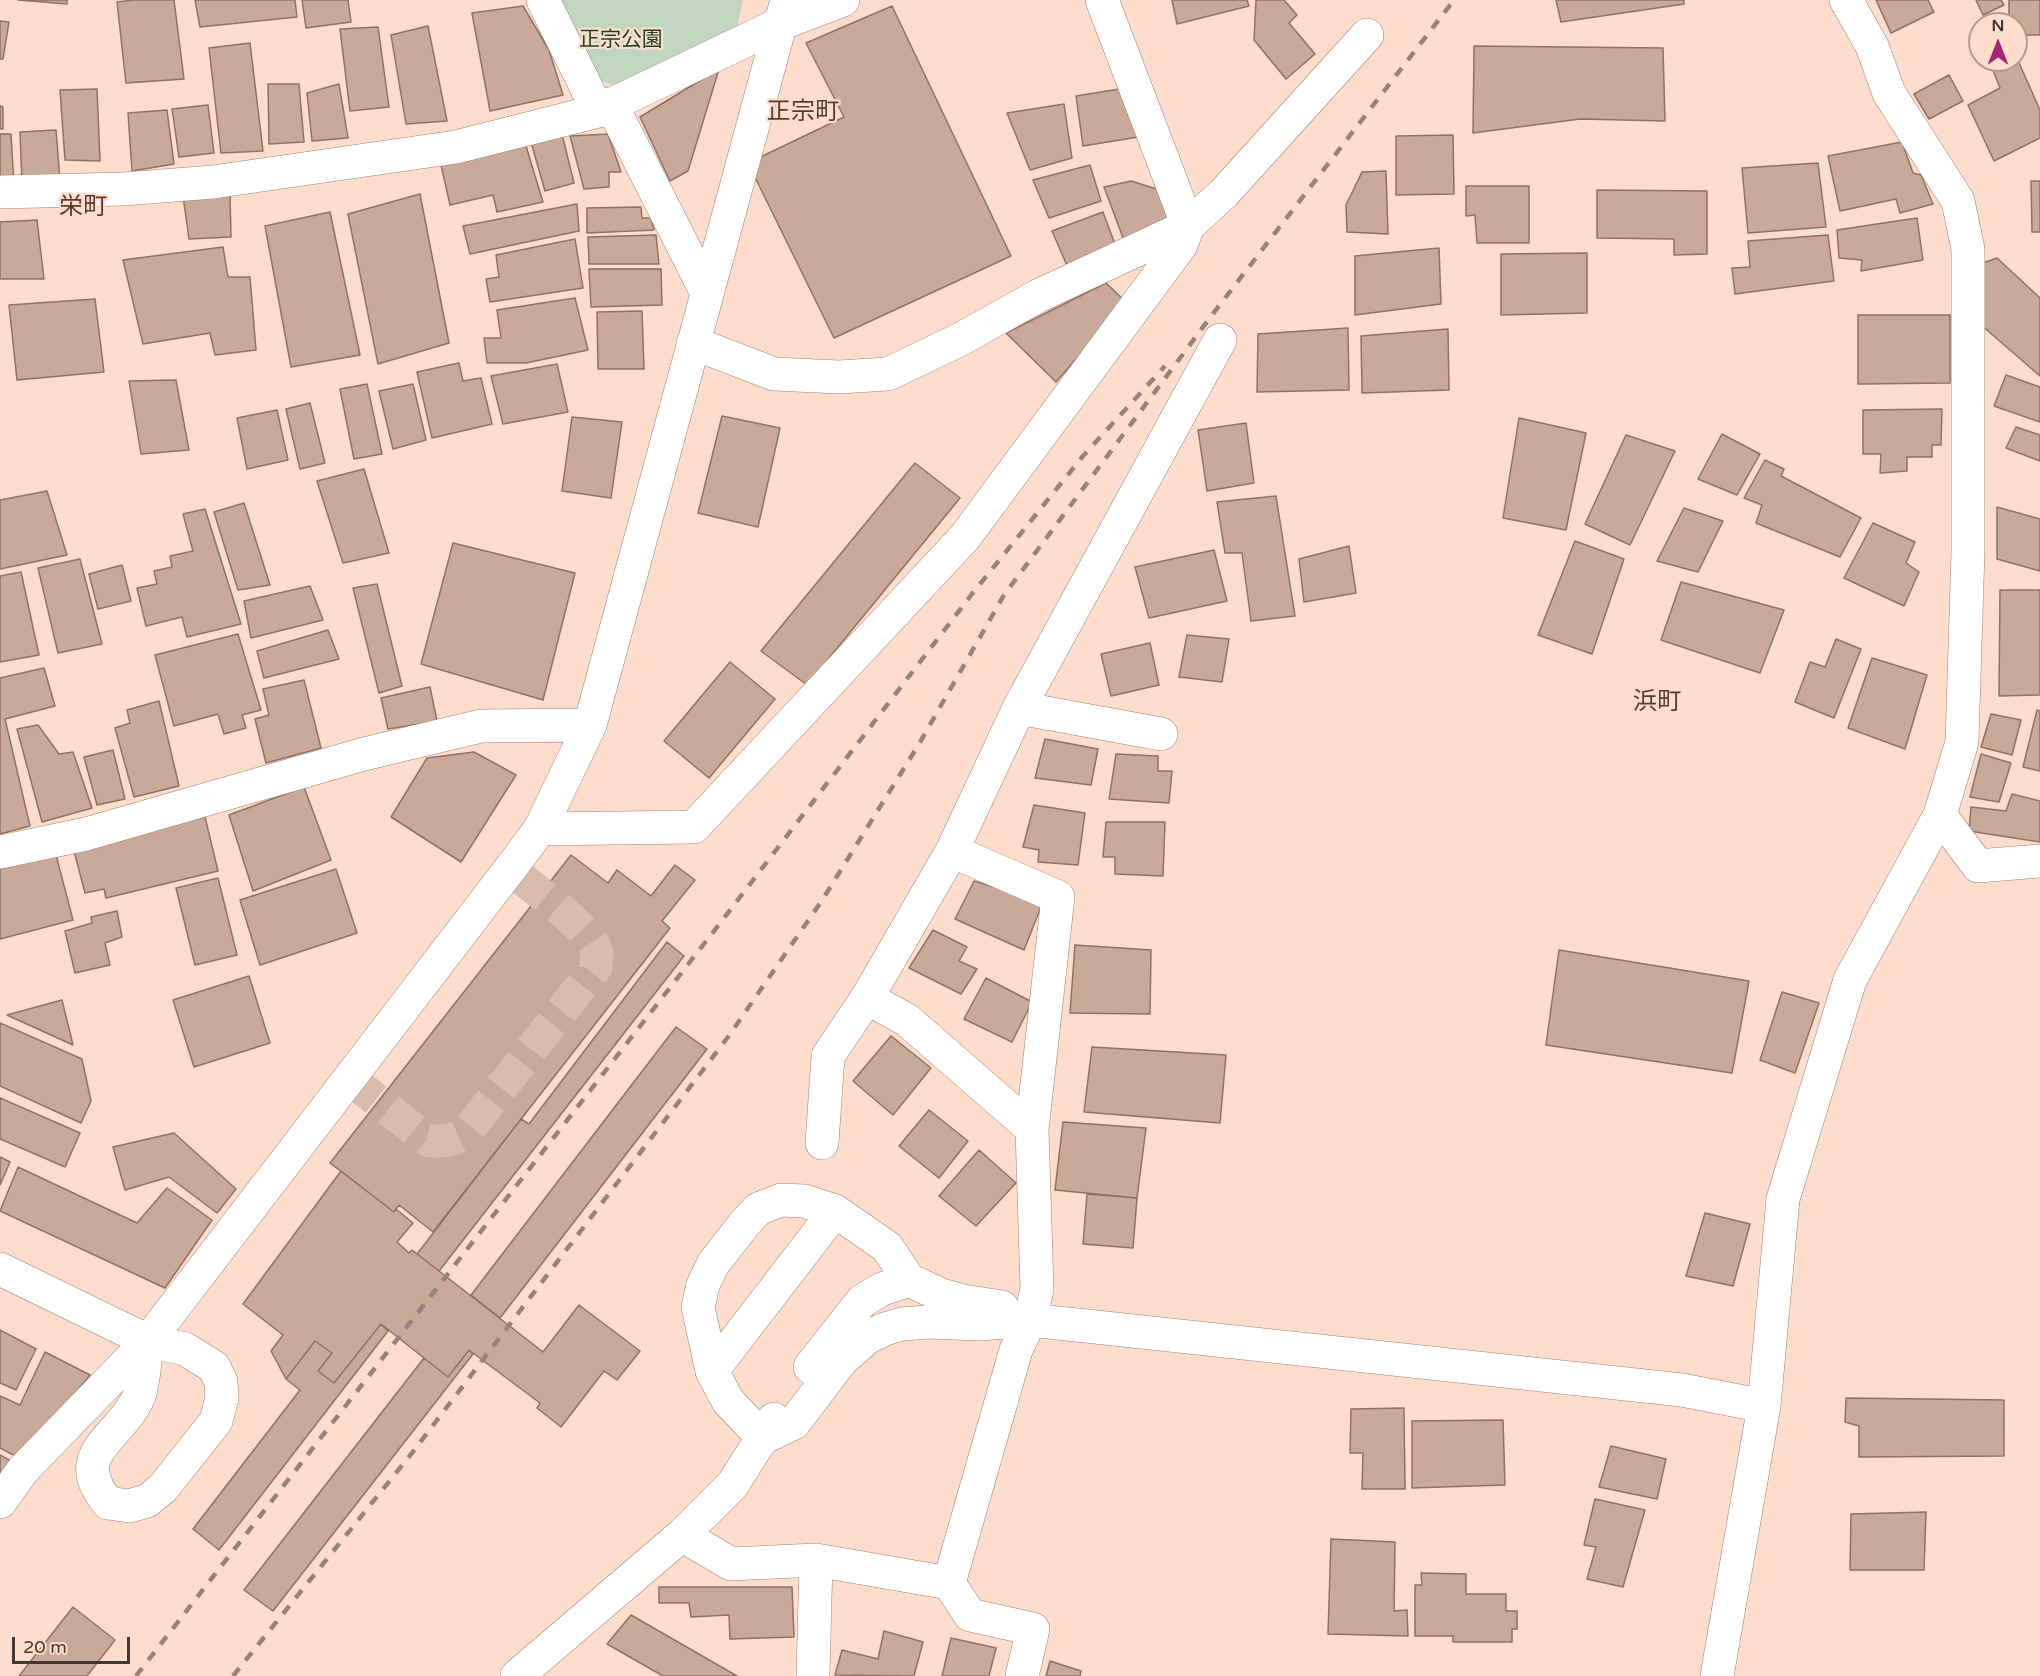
<!DOCTYPE html>
<meta charset="utf-8">
<style>
body{margin:0}
#map{position:relative;width:2040px;height:1676px;overflow:hidden;background:#feddcc;font-family:"Varela Round",sans-serif}
canvas{display:block}
.north{position:absolute;left:1968px;top:12px;width:60px;height:60px;box-sizing:border-box;background:#feddcc;border:2px solid #b49b8e;border-radius:50%;rotate:0deg;font-size:16px;font-weight:700;line-height:24px;text-align:center;color:#443731}
.north::after{content:'';display:block;margin:auto;width:21px;height:27px;background:#a92571;clip-path:polygon(50% 0,100% 100%,50% 72%,0 100%)}
.scale{position:absolute;left:12px;top:1637px;width:118px;height:27px;box-sizing:border-box;border:3px solid #443731;border-top:0;padding-left:8px;font-size:18px;line-height:21px;white-space:nowrap;color:#443731;-webkit-text-stroke:4px #feddcc;paint-order:stroke}
</style>
<div id="map">
<canvas width="2040" height="1676"></canvas>
<div class="north">N</div>
<div class="scale">20 m</div>
</div>
<script>
const g = document.querySelector('canvas').getContext('2d');
g.lineJoin = 'round';
function fillPath(path, color) { g.fillStyle = color; g.fill(path, 'evenodd'); }
function trace(path, color, width, dash) { g.strokeStyle = color; g.lineWidth = width; g.lineCap = dash ? 'butt' : 'round'; g.setLineDash(dash || []); g.stroke(path); }
function drawText(font, color, halo, rows, align = 'center') {
  g.font = font + ' "Varela Round","Noto Sans JP",sans-serif'; g.lineWidth = 4.5; g.setLineDash([]); g.textBaseline = 'middle'; g.strokeStyle = halo; g.fillStyle = color; for (const [text, x, y, turn = 0] of rows) {
    g.save(); g.translate(x, y); g.rotate((+turn || 0) * Math.PI / 180); g.textAlign = isNaN(turn) ? turn : align; if (halo) g.strokeText(text, 0, 0); g.fillText(text, 0, 0); g.restore();
  }
}
const green = new Path2D(`
 M558 0H743L737 27 616 86 595 79Z`);
const building = new Path2D(`
 M18 0H67V4Z
 M133 0H174L184 79 126 83 117 2Z
 M195 0H295L297 17 200 27Z
 M302 0H348L351 22 306 28Z
 M1172 0H1247L1249 6 1177 24Z
 M1256 0H1284L1297 15 1289 23 1315 54 1286 79 1254 40Z
 M1556 0H1684V4L1561 22Z
 M1876 0H1928L1934 12 1891 33Z
 M1976 0H2001L2004 5 1983 15Z
 M2009 0H2040V35H2016V24H2009Z
 M523 6 549 50 563 95 490 111 472 13Z
 M892 6 1011 256 834 338 748 163 844 117 806 43Z
 M0 21 9 22 3 59H0Z
 M428 26 447 121 406 124 391 35Z
 M378 27 389 107 350 111 340 29Z
 M250 43 263 151 221 153 209 48Z
 M1474 46 1663 48 1665 121 1580 119 1473 133Z
 M2016 56 2040 110V138L1994 161 1968 105 2000 88 1989 60H2016Z
 M719 69 688 171 670 181 640 117Z
 M1949 75 1963 101 1929 119 1914 94Z
 M268 84H299L304 142 269 144Z
 M339 84 348 138 312 141 307 93Z
 M1132 87 1151 135 1083 146 1076 96Z
 M97 89 100 161 65 160 60 90Z
 M1064 104 1072 158 1030 170 1007 113Z
 M208 105 214 153 179 157 172 109Z
 M0 106 3 107V129H0Z
 M167 110 174 164 132 171 128 113Z
 M56 130 60 181 22 184 20 132Z
 M0 134H11L14 185H0Z
 M562 134 574 183 545 191 531 142Z
 M608 134 621 172H609V187L584 189 570 136Z
 M1453 135 1454 194 1396 195V136Z
 M1902 142 1913 173 1921 175 1933 204 1900 213 1896 199 1840 211 1828 156Z
 M526 146 543 202 497 212 493 195 450 205 441 165Z
 M1818 163 1826 227 1748 233 1742 168Z
 M1090 165 1101 201 1049 218 1033 180Z
 M1386 171 1388 234 1347 232 1346 205 1362 172Z
 M1131 181 1166 192 1177 222 1125 243 1104 187Z
 M2031 181H2040V232H2032Z
 M1466 186H1529V243H1477L1475 215 1466 216Z
 M1597 190 1707 191V254L1674 255V239L1597 238Z
 M230 192 231 237 189 239 183 196Z
 M420 194 449 343 378 364 348 214Z
 M577 204 579 231 470 254 463 226Z
 M641 207 642 218H651L654 230 587 233V208Z
 M330 212 360 355 291 367 265 226Z
 M1103 212 1116 247 1068 268 1052 231Z
 M1917 218 1923 260 1861 271 1862 260 1839 258 1837 230Z
 M37 220 44 279H0V222Z
 M656 235 659 264H589L588 237Z
 M1828 235 1834 281 1735 294 1732 268 1750 267 1748 241Z
 M575 239 583 288 490 302 486 279 499 277 496 255Z
 M223 247 228 277H250L256 350 215 355 210 333 143 344 123 260Z
 M1439 248 1441 304 1355 315V256Z
 M1587 253V313L1501 315V254Z
 M1997 258 2040 298V376L1980 324V264Z
 M589 269H661L662 305 591 307Z
 M1106 283 1126 302 1056 382 1006 333Z
 M575 298 588 350 526 363H487L484 338H501L497 310Z
 M95 299 104 372 17 380 9 305Z
 M642 311 644 369H598L597 312Z
 M1858 315H1950V383L1858 384Z
 M1348 328 1349 390 1257 392 1258 334Z
 M1448 329 1449 390 1362 393 1361 336Z
 M459 363 463 381 481 378 492 424 432 438 417 372Z
 M557 364 568 412 503 424 491 376Z
 M2006 375 2040 387V422L1994 406Z
 M176 380 189 450 141 454 129 381Z
 M367 384 382 454 354 459 340 389Z
 M413 384 426 440 393 449 379 391Z
 M310 403 325 463 300 469 286 409Z
 M1942 409 1941 445H1932V457H1907V471L1880 473 1881 454H1863V410Z
 M277 410 288 460 247 469 237 418Z
 M722 416 780 428 758 527 698 513Z
 M572 417 622 422 611 498 562 491Z
 M1519 418 1586 433 1566 530 1503 518Z
 M1246 423 1254 483 1207 491 1198 430Z
 M2016 427 2040 435V461L2006 448Z
 M1722 434 1760 454 1737 495 1698 479Z
 M1626 435 1675 451 1630 545 1585 524Z
 M1765 460 1784 469 1781 476 1861 518 1840 557 1756 523 1762 505 1744 498Z
 M915 463 960 498 807 685 761 651Z
 M364 469 389 553 343 563 317 481Z
 M47 491 67 555 0 569V500Z
 M1276 496 1295 616 1251 621 1242 553H1225L1217 502Z
 M244 503 270 585 238 590 214 512Z
 M1997 507 2040 519V571L1997 559Z
 M1684 508 1723 521 1698 572 1657 561Z
 M205 509 241 624 187 637 182 617 146 626 137 588 157 584 154 571 172 567 170 556 193 551 183 514Z
 M1873 523 1915 542 1906 563 1919 572 1904 606 1844 578Z
 M1575 541 1624 559 1592 654 1538 635Z
 M453 543 575 573 543 700 421 664Z
 M1349 546 1356 593 1304 602 1299 559Z
 M1214 550 1227 601 1149 618 1135 567Z
 M80 559 102 644 58 653 38 568Z
 M122 565 131 601 98 609 89 574Z
 M21 572 39 655 0 662V576Z
 M1681 582 1784 610 1760 673 1661 640Z
 M377 584 402 686 379 693 353 588Z
 M310 586 323 620 251 638 244 601Z
 M2000 590H2040V695L1999 696Z
 M328 630 339 659 264 678 257 651Z
 M238 634 261 710 242 715 246 728 224 734 218 714 174 726 155 655Z
 M1187 635 1229 639 1222 682 1179 677Z
 M1836 639 1861 649 1834 718 1795 702 1810 662 1825 667Z
 M1150 643 1159 685 1111 696 1101 654Z
 M1872 658 1927 675 1905 749 1848 728Z
 M730 662 775 699 709 778 664 741Z
 M44 668 55 706 5 719 30 826 0 834V678Z
 M304 680 321 748 266 763 255 719 269 715 263 689Z
 M430 687 437 721 388 729 381 698Z
 M159 701 179 786 134 797 115 728 130 723 127 710Z
 M2037 710 2040 711V771L2023 767Z
 M1991 714 2021 720 2012 755 1981 747Z
 M38 725 59 754 73 752 92 808 42 822 17 729Z
 M1045 739 1098 749 1091 785 1035 778Z
 M113 750 125 799 97 805 84 757Z
 M474 752 516 775 461 862 391 817 427 758Z
 M1116 754 1158 756V771H1172L1169 803 1109 799Z
 M1981 754 2011 763 1999 802 1970 797Z
 M304 787 331 860 253 891 229 815Z
 M2012 794 2040 801V842L1969 831 1971 807 2006 811Z
 M1034 805 1085 813 1078 865 1038 862 1039 850 1023 847Z
 M205 817 218 871 106 898 104 889 85 893 73 847Z
 M1106 822H1165L1163 876 1115 874V857H1103Z
 M56 855 73 920 0 939V869Z
 M571 855 608 883 617 870 651 896 675 865 695 880 662 921 670 928 433 1232 399 1205 394 1212 330 1163Z
 M336 869 357 933 260 965 240 900Z
 M218 878 237 955 195 965 176 888Z
 M974 881 1043 902 1024 950 955 919Z
 M117 911 122 937 105 943 110 965 75 973 65 931 92 923 91 917Z
 M933 930 967 947 959 961 977 969 961 994 909 968Z
 M667 942 684 956 439 1271 417 1254 521 1119 529 1124Z
 M1075 945 1151 950 1150 1014 1070 1013Z
 M1559 950 1749 981 1732 1073 1546 1045Z
 M249 976 270 1043 194 1067 173 1000Z
 M986 978 1032 1002 1012 1042 964 1019Z
 M1782 992 1819 1003 1795 1073 1760 1060Z
 M62 1000 73 1045 7 1015Z
 M0 1023 82 1059 91 1101 81 1123 0 1086Z
 M676 1027 707 1049 500 1318 471 1295Z
 M891 1036 931 1068 893 1115 853 1081Z
 M1092 1047 1226 1055 1220 1123 1084 1112Z
 M0 1098 80 1133 65 1167 0 1139Z
 M929 1110 968 1141 939 1178 899 1146Z
 M1063 1122 1146 1128 1137 1198 1055 1190Z
 M174 1133 236 1189 217 1213 169 1177 125 1190 113 1147Z
 M979 1150 1016 1183 976 1226 939 1196Z
 M0 1157 10 1162 0 1185Z
 M18 1167 137 1223 167 1188 212 1220 165 1288 0 1211Z
 M341 1171 394 1212 396 1209 413 1223 397 1242 409 1253 412 1250 543 1352 579 1305 640 1351 617 1380 604 1371 561 1427 537 1408 540 1403 469 1350 448 1377 381 1324 334 1383 318 1371 332 1353 315 1341 286 1379 271 1351 283 1335 243 1304Z
 M1087 1194 1137 1198 1133 1248 1083 1244Z
 M1705 1213 1750 1224 1733 1286 1686 1276Z
 M381 1324 388 1331 219 1550 193 1529 300 1390 286 1379 315 1341 332 1353 318 1371 334 1383Z
 M0 1330 36 1349 16 1390 0 1383Z
 M469 1350 473 1354 273 1611 244 1590 424 1358 448 1377Z
 M45 1352 90 1375 21 1459 0 1448V1396L20 1405Z
 M1846 1398 2004 1400V1456L1859 1457V1426L1845 1422Z
 M1404 1408 1405 1489H1362L1363 1453H1350L1351 1409Z
 M1503 1420 1505 1485 1412 1488V1421Z
 M1611 1446 1666 1459 1657 1499 1599 1487Z
 M0 1455 16 1464 0 1483Z
 M1595 1499 1645 1510 1623 1587 1587 1579 1596 1547 1584 1545Z
 M1926 1512 1924 1570H1850L1851 1514Z
 M1331 1539 1395 1542 1394 1611 1407 1610 1408 1636 1328 1634Z
 M1421 1573 1466 1574V1594H1506V1611H1517V1629H1512V1642H1453V1636H1415V1585H1422Z
 M659 1587H792L794 1637 730 1639 729 1615 691 1617 689 1603H659Z
 M73 1607 115 1640 87 1676H19Z
 M631 1615 737 1676H663L607 1644Z
 M884 1631 923 1642 914 1676 835 1675 842 1650 878 1659Z
 M951 1638 996 1648 989 1676H942Z
 M1050 1661 1081 1671 1080 1676H1046Z`);
const minorTunnel = new Path2D(`
 M350 1079 427 1140C442 1143 452 1141 465 1134L596 967C596 962 598 957 597 953 593 930 529 885 510 869`);
const minor = new Path2D(`
 M543 0 598 111
 M611 104 706 291
 M0 192 123 189 213 182 456 147 598 111 780 24 843 0
 M693 343 774 374 839 377 888 374 959 340 1038 296 1188 226 1224 193 1367 35
 M1019 708 1220 340
 M1940 815 1978 866 2040 861
 M540 829 694 827 965 537 1181 245 1188 226 1102 0
 M0 852 86 834 364 754 481 726 590 725
 M867 998 907 1020 1032 1129
 M822 1143 828 1056 867 998 952 851 1019 708 1161 734
 M148 1341 185 1349 214 1367 221 1382 222 1398 216 1421 163 1488 147 1501 129 1506 108 1503C66 1452 121 1439 139 1396 144 1383 145 1355 148 1341Z
 M810 1367 862 1301 882 1289 909 1280
 M712 1371 835 1211
 M763 1438 794 1423 841 1361 868 1337 885 1329 902 1324 929 1322 980 1324 1030 1320 1682 1390 1764 1406
 M763 1438 728 1401 712 1371 698 1307 703 1285 713 1264 745 1223 758 1209 781 1200 804 1201 835 1211 887 1247 909 1280 941 1295 963 1301 1002 1307
 M0 1502 23 1470 148 1341 510 869 540 829 590 725 787 0
 M682 1535 731 1564 816 1560
 M949 1583 1016 1350 1030 1320 1037 1289 1032 1129 1058 897 952 851
 M517 1676 682 1535 733 1484 774 1419
 M813 1676 816 1560 949 1583 970 1615 1033 1629 1022 1676
 M1717 1676 1764 1406 1783 1199 1850 980 1940 815 1962 742 1968 551V249L1958 201 1889 93 1872 46 1846 0`);
const major = new Path2D(`
 M0 1269 148 1341`);
const rail = new Path2D(`
 M136 1676 724 918 972 594 1083 456 1165 366
 M233 1676 412 1453 728 1037 821 902 919 744 1004 595 1212 315 1454 0`);
const parkNames = [
 ["正宗公園",621,40]
];
const quarterNames = [
 ["正宗町",803,113],
 ["栄町",83,208],
 ["浜町",1657,703]
];
fillPath(green, '#c1d6c0');
fillPath(building, '#c9aa9a');
trace(building, '#8f7263', 1.5);
trace(minorTunnel, '#d9bcad', 33, [33, 16]);
trace(minor, '#9e8172', 34);
trace(major, '#9e8172', 34);
trace(minor, '#fff', 33);
trace(major, '#fff', 33);
trace(rail, '#998378', 4.5, [10, 10]);
drawText('21px', '#1d461c', '#feddcc', parkNames);
drawText('24px', '#573d2f', '#feddcc', quarterNames);
</script>
